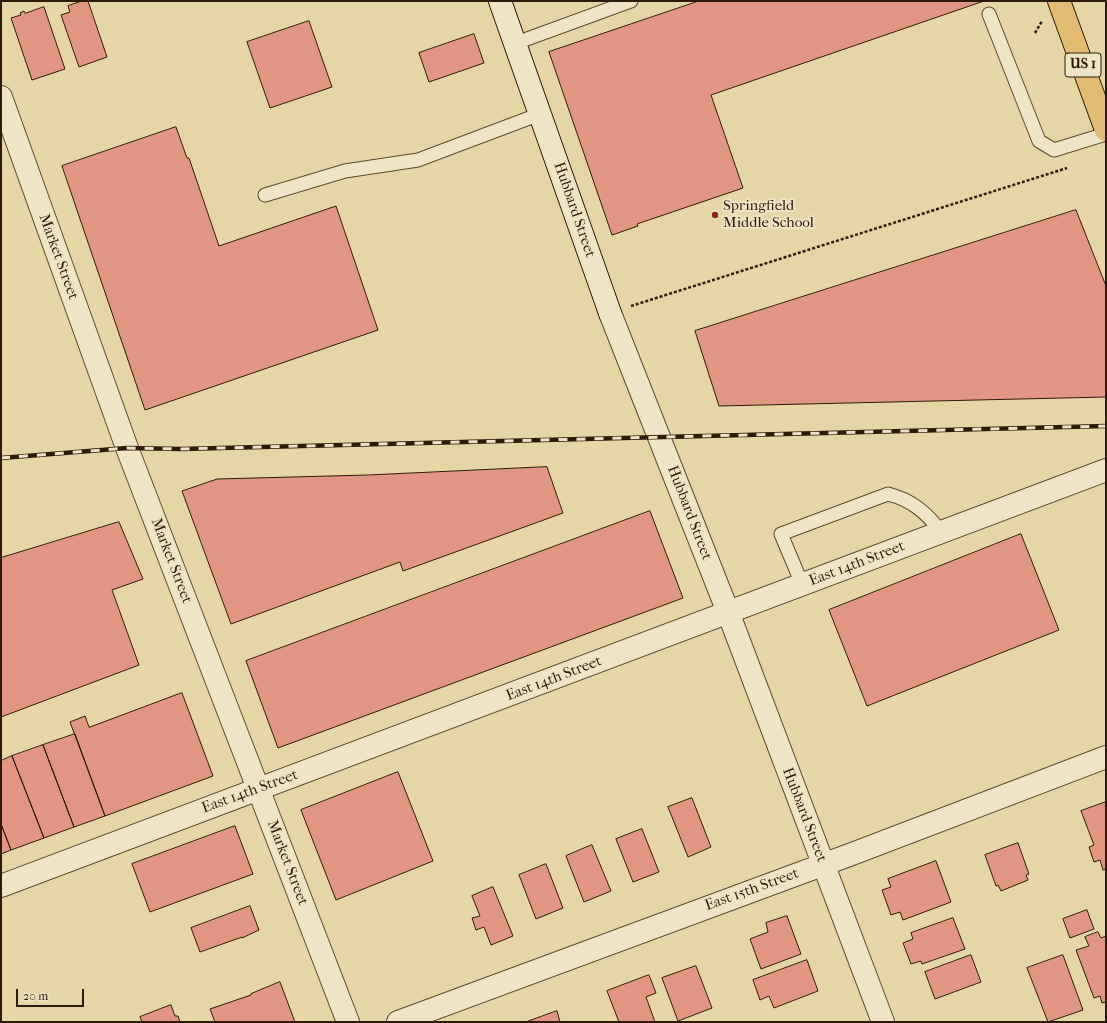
<!DOCTYPE html>
<style>
body{margin:0}
#map{position:relative;width:1107px;height:1023px;overflow:hidden;background:#e7d6a5;font-family:"IM FELL French Canon",serif}
canvas{display:block}
.frame{position:absolute;inset:0;border:2px solid #2e1a08;pointer-events:none}
.scale{position:absolute;left:16px;top:989px;width:68px;height:18px;box-sizing:border-box;border:2px solid #2e1a08;border-top:0;padding-left:5px;font-size:12px;line-height:14px;white-space:nowrap;color:#2e1a08;-webkit-text-stroke:3px #efe4c4;paint-order:stroke}
</style>
<div id="map">
<canvas width="1107" height="1023"></canvas>
<div class="frame"></div>
<div class="scale">20 m</div>
</div>
<script>
const g = document.querySelector('canvas').getContext('2d');
g.lineJoin = 'round';
function fillPath(path, color) { g.fillStyle = color; g.fill(path, 'evenodd'); }
function trace(path, color, width, dash) { g.strokeStyle = color; g.lineWidth = width; g.lineCap = dash ? 'butt' : 'round'; g.setLineDash(dash || []); g.stroke(path); }
function drawText(font, color, halo, rows, align = 'center') {
  g.font = font + ' "IM FELL French Canon",serif'; g.lineWidth = 4; g.setLineDash([]); g.textBaseline = 'middle'; g.strokeStyle = halo; g.fillStyle = color; for (const [text, x, y, turn = 0] of rows) {
    g.save(); g.translate(x, y); g.rotate((+turn || 0) * Math.PI / 180); g.textAlign = isNaN(turn) ? turn : align; if (halo) g.strokeText(text, 0, 0); g.fillText(text, 0, 0); g.restore();
  }
}
const building = new Path2D(`
 M82 1H88L107 57 79 67 61 15 70 12 68 6Z
 M699 1H984L711 95 743 188 637 224 638 226 612 235 549 52Z
 M44 7 65 69 32 80 11 18 21 15 20 13 24 11 25 13Z
 M309 21 332 87 270 108 247 42Z
 M474 34 484 63 429 82 419 53Z
 M176 127 187 158H189L219 246 336 206 378 330 145 410 62 166Z
 M1076 210 1106 286V397L719 406 695 331Z
 M547 467 563 513 403 571 400 562 231 624 182 491 217 479 368 475Z
 M650 511 683 598 278 748 246 661Z
 M119 522 143 579 112 590 139 665 1 717V558Z
 M1021 534 1059 630 867 706 829 610Z
 M182 693 213 776 105 816 70 722 85 716 89 727Z
 M75 734 105 816 74 827 43 745Z
 M43 745 74 827 44 838 12 756Z
 M12 756 44 838 11 850 1 824V761Z
 M398 772 433 861 336 900 301 810Z
 M692 798 711 847 688 857 668 807Z
 M1106 802V869L1103 870 1100 860 1094 862 1089 847 1094 845 1081 811Z
 M1 824 11 850 1 854Z
 M235 826 253 874 150 912 132 864Z
 M642 829 659 872 633 882 616 839Z
 M1018 843 1029 874 1026 875 1028 880 1001 891 998 885 996 886 985 855Z
 M592 845 611 891 584 902 566 856Z
 M936 861 951 902 903 920 900 912 891 915 882 890 891 887 888 879Z
 M546 864 563 908 536 919 519 875Z
 M493 887 513 936 491 945 484 927 476 930 472 918 480 916 472 896Z
 M250 906 259 930 242 938V937L200 952 191 928Z
 M1087 910 1094 929 1070 938 1063 919Z
 M787 916 801 954 761 969 750 939 768 932 766 923Z
 M953 918 965 949 922 964 921 961 911 964 903 943 913 939 911 933Z
 M1098 932 1101 938 1106 936V1002L1102 1003 1100 996 1094 998 1076 950 1089 946 1085 937Z
 M971 955 981 982 935 999 925 972Z
 M1063 955 1083 1010 1048 1022 1027 968Z
 M807 960 818 991 774 1008 769 996 760 1000 753 980Z
 M696 966 712 1008 678 1021 662 978Z
 M649 975 656 993 646 997 655 1022H619L607 991Z
 M280 982 295 1022H215L210 1009 251 995V994Z
 M171 1005 175 1016H178L180 1022H142L140 1017Z
 M557 1011 560 1022H526Z`);
const path = new Path2D(`
 M1035 33 1042 21
 M631 306 1067 168`);
const service = new Path2D(`
 M989 14 1039 141 1054 150 1106 134
 M516 43 631 1
 M265 195 345 171 418 160 540 114
 M802 584 781 534 888 494C912 500 927 513 941 532`);
const minor = new Path2D(`
 M1 97 127 448 348 1022
 M610 313 728 612 883 1022
 M1 886 1106 470
 M398 1022 852 854 1106 757`);
const secondary = new Path2D(`
 M500 1 610 313`);
const primary = new Path2D(`
 M1059 1 1106 130`);
const rail = new Path2D(`
 M1 458 127 448 181 449 1106 426`);
const markers = [
 [715,215,4,"#8f2418"]
];
const shields = [
 [1083,65,36]
];
const shieldNames = [
 ["US 1",1083,65]
];
const poiNames = [
 ["Springfield",723,206],
 ["Middle School",723,223]
];
const streetNames = [
 ["Hubbard Street",574,210,71],
 ["Market Street",58,257,70],
 ["Hubbard Street",689,513,69],
 ["Market Street",171,561,69],
 ["East 14th Street",857,564,-21],
 ["East 14th Street",554,679,-21],
 ["East 14th Street",250,792,-20],
 ["Hubbard Street",804,815,69],
 ["Market Street",287,863,69],
 ["East 15th Street",752,890,-20]
];
fillPath(building, '#e09682');
trace(building, '#2e1a08', 1);
trace(service, '#5c492f', 15);
trace(minor, '#5c492f', 24);
trace(secondary, '#2e1a08', 24);
trace(primary, '#2e1a08', 24);
trace(path, '#2e1a08', 2.5, [3, 2]);
trace(service, '#efe4c4', 13);
trace(minor, '#efe4c4', 22);
trace(secondary, '#efe4c4', 22);
trace(primary, '#e4bb72', 22);
trace(rail, '#2e1a08', 4.5);
trace(rail, '#efe4c4', 3, [9]);
for (const [x, y, r, color] of markers) { const dot = new Path2D(); dot.arc(x, y, r, 0, 2 * Math.PI); g.fillStyle = color; g.fill(dot); trace(dot, '#efe4c4', 1.5); }
for (const [x, y, w] of shields) { const box = new Path2D(); box.roundRect(x - w / 2, y - 12, w, 24, 3); g.fillStyle = '#efe4c4'; g.fill(box); trace(box, '#2e1a08', 1); }
drawText('bold 14px', '#2e1a08', null, shieldNames);
drawText('15px', '#2e1a08', '#efe4c4', poiNames, 'left');
drawText('15px', '#2e1a08', '#efe4c4', streetNames);
</script>
